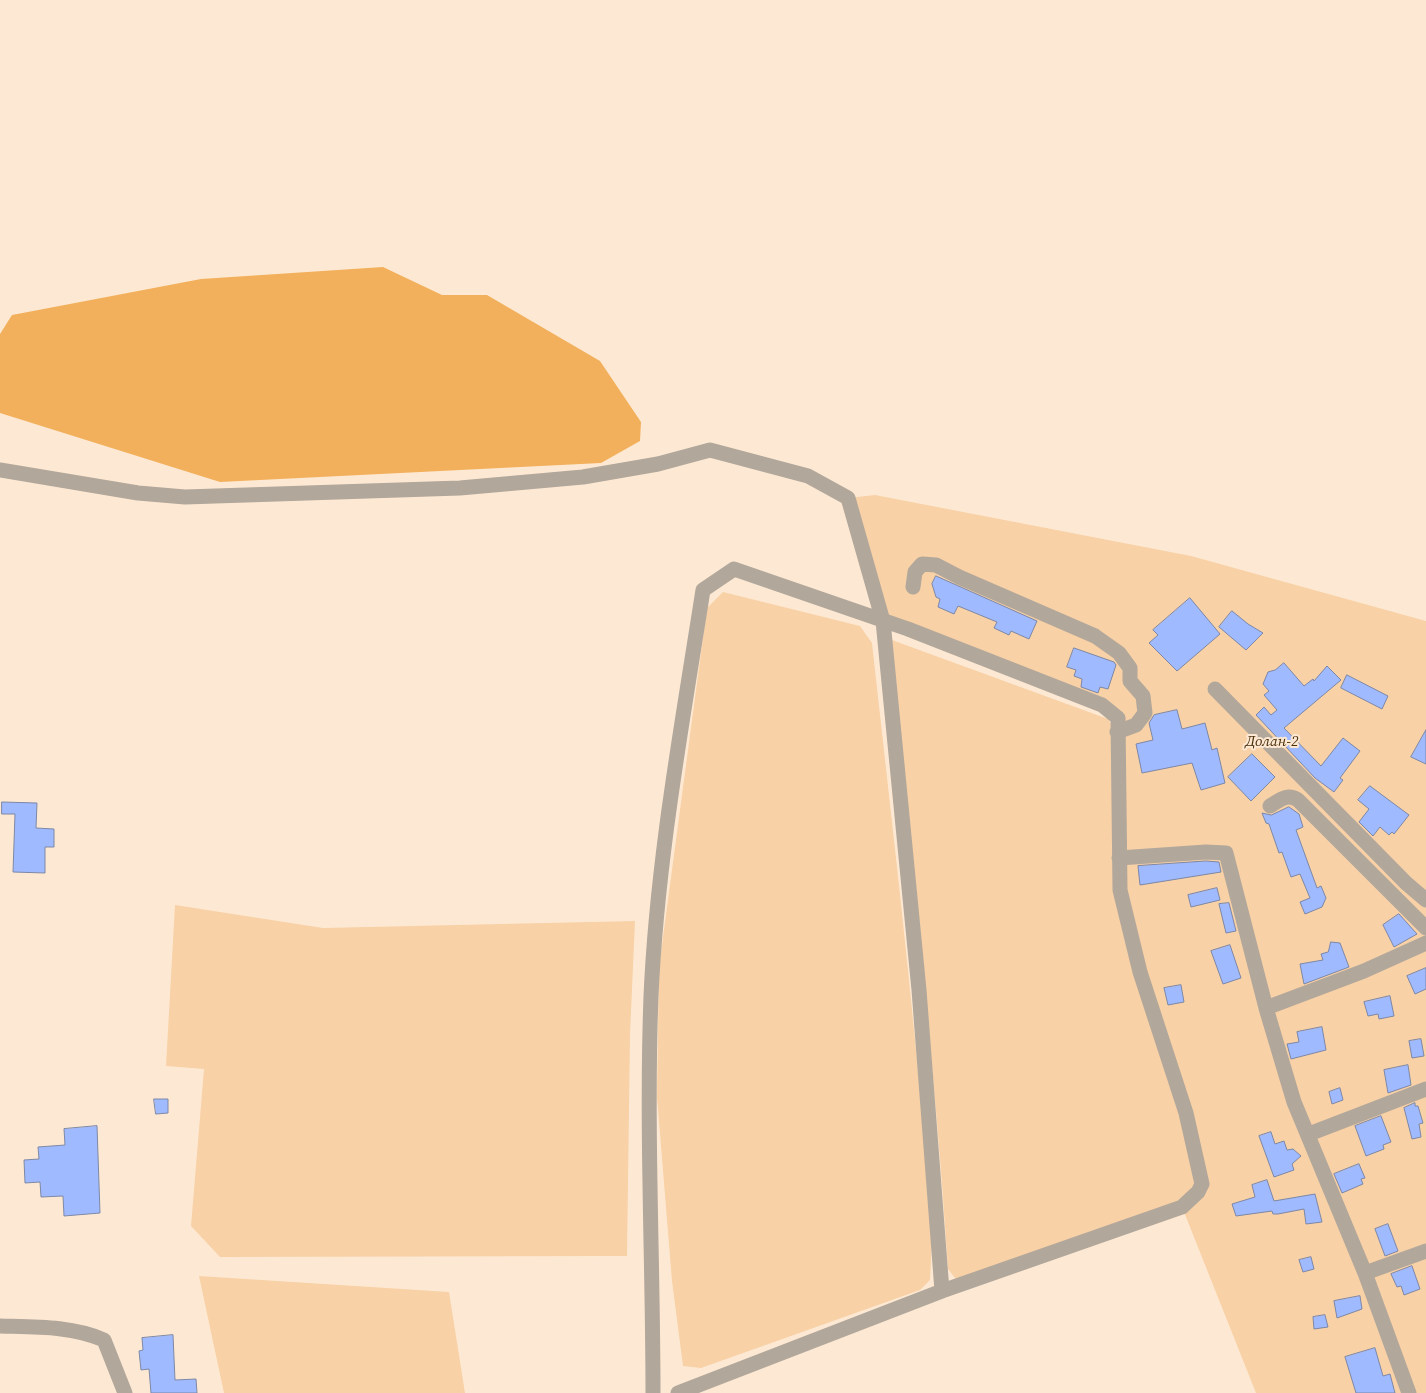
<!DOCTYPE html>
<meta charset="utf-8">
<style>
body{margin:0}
canvas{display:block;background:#fde9d3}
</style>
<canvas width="1426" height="1393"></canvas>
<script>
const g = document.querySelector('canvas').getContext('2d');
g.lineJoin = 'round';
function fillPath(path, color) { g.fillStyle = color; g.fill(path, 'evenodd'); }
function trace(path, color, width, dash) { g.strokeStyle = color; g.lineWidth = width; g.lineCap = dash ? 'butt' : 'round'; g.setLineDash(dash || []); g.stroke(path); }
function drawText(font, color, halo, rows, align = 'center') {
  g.font = font + ' "Source Serif 4",serif'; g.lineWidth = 4; g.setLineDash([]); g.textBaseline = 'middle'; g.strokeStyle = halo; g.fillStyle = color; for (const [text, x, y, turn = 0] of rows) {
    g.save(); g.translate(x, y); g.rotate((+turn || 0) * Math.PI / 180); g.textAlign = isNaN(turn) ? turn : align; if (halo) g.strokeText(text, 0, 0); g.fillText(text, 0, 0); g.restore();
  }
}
const green = new Path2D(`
 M875 495 1191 556 1426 621V1393H1256L1182 1207 1202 1184 1120 890 1118 718 883 621 848 498Z
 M723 592 860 626 872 643C887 779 903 914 916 1050 923 1126 936 1204 930 1280L920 1290 701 1368 683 1366 672 1281 657 1097 659 967 707 608Z
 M892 640 1108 719 1114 729 1117 891 1198 1180 1180 1202 958 1282 948 1269C935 1059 909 850 892 640Z
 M175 905 323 928 635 921 630 1035 627 1256 220 1257 191 1226 204 1069 166 1066Z
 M199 1276 449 1292 465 1393H224Z`);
const water = new Path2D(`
 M383 267 442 295H487L600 361 641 422 640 441 601 463 220 482 0 413V334L12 315 201 279Z`);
const building = new Path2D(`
 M936 576 1037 621 1029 639 1011 631 1009 635 994 628 997 622 963 608 958 606 954 614 938 607 940 599 936 597 932 584Z
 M1190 598 1220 634 1177 671 1149 643 1158 635 1153 630Z
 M1232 611 1248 624 1263 633 1246 650 1219 627Z
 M1074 648 1114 662 1116 665 1108 689 1100 687 1098 693 1081 687 1082 679 1074 676 1076 670 1067 667Z
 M1284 663 1304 686 1313 679 1314 681 1327 666 1341 680 1284 728 1321 766 1343 738 1360 751 1340 778 1343 780 1334 792 1315 778 1256 715 1264 707 1271 715 1277 710 1264 695 1269 691 1263 684 1268 672 1275 670Z
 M1347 675 1388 696 1382 709 1341 688Z
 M1177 710 1182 729 1205 723 1212 750 1217 748 1225 783 1201 790 1192 763 1142 773 1136 744 1153 740 1149 723 1154 715Z
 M1426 730V764L1411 757Z
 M1252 754 1275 777 1251 801 1228 777Z
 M1370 786 1409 815 1394 834 1392 832 1389 835 1380 827 1373 836 1359 822 1369 809 1358 800Z
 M2 802 37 803 36 828 54 829V847H45V873L13 872 15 814H2Z
 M1289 807 1299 814 1303 827 1296 830 1317 888 1321 886 1326 898 1322 907 1305 914 1300 902 1310 898 1300 874 1291 877 1282 852 1279 853 1269 824 1266 823 1262 813 1271 815Z
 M1206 861 1219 862 1221 872 1140 885 1138 866Z
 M1217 888 1220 900 1191 907 1188 895Z
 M1229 903 1236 931 1226 933 1219 904Z
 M1399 914 1417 934 1394 947 1383 925Z
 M1331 942 1340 943 1349 967 1304 984 1300 964 1323 960 1321 954 1328 952Z
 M1230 945 1241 978 1223 984 1211 951Z
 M1426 968V989L1415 994 1407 976Z
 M1181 985 1184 1002 1168 1005 1164 988Z
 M1390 996 1394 1016 1379 1019 1378 1014 1368 1016 1364 1002Z
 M1322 1027 1326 1050 1291 1059 1287 1044 1299 1042 1297 1032Z
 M1421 1039 1424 1056 1412 1058 1409 1041Z
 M1408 1065 1411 1085 1388 1093 1384 1070Z
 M1340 1088 1343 1100 1332 1104 1329 1092Z
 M154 1099H168V1113L156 1114Z
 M1415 1103V1106H1418L1423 1123 1419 1124 1421 1137 1412 1139 1404 1108Z
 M1381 1116 1391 1142 1383 1145 1384 1149 1366 1156 1355 1126Z
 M97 1126 100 1213 64 1216 63 1196 41 1197 40 1182 25 1183 24 1160 39 1159 38 1147 65 1145 64 1129Z
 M1271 1132 1275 1144 1284 1141 1287 1150 1293 1149 1301 1156 1292 1164 1294 1170 1274 1177 1259 1136Z
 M1359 1164 1365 1178 1361 1179 1363 1184 1342 1193 1334 1174Z
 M1267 1180 1274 1201 1315 1194 1322 1222 1306 1224 1304 1209 1278 1214H1273L1272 1211 1236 1216 1232 1204 1255 1197 1252 1185Z
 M1388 1224 1398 1251 1385 1256 1375 1229Z
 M1311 1257 1314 1269 1303 1272 1299 1260Z
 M1412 1266 1420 1289 1404 1295 1401 1286 1397 1287 1391 1274Z
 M1360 1296 1362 1309 1337 1318 1334 1301Z
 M1325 1315 1328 1327 1314 1329 1313 1317Z
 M173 1335 175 1380 196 1379 197 1393H151L149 1369 141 1370 139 1351 143 1350 142 1338Z
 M1375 1348 1383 1376 1390 1374 1395 1393H1356L1345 1357Z`);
const minor = new Path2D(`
 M0 470 138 493 185 497 460 488 583 477 658 464 710 450 808 476 848 498 883 621 919 990 942 1291
 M913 587 915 572 922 564 936 565 959 577 1095 636 1119 653 1130 668V681L1143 696 1145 713 1136 725 1117 732
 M1215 689 1406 883 1426 900
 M1270 806C1280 800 1287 793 1298 800L1426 928
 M1119 858 1206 852 1226 853 1266 1008 1294 1102 1365 1273 1409 1393
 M1266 1008 1364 971 1426 943
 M1309 1134 1426 1089
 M1365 1273 1426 1251
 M0 1326C35 1327 72 1326 104 1340L125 1393
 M653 1393C653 1261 646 1128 651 996 657 860 682 725 703 590L734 569 908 629 1102 705 1118 718 1120 890 1140 972 1186 1113 1202 1184 1198 1192 1182 1207 942 1291 678 1393`);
const parkNames = [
 ["Долан-2",1272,742]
];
fillPath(green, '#f8d1a6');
fillPath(water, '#f3b05c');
fillPath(building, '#a0baff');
trace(building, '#7d88a6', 1);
trace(minor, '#b2a79b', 15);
drawText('italic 15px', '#4c310d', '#fde9d3', parkNames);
</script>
